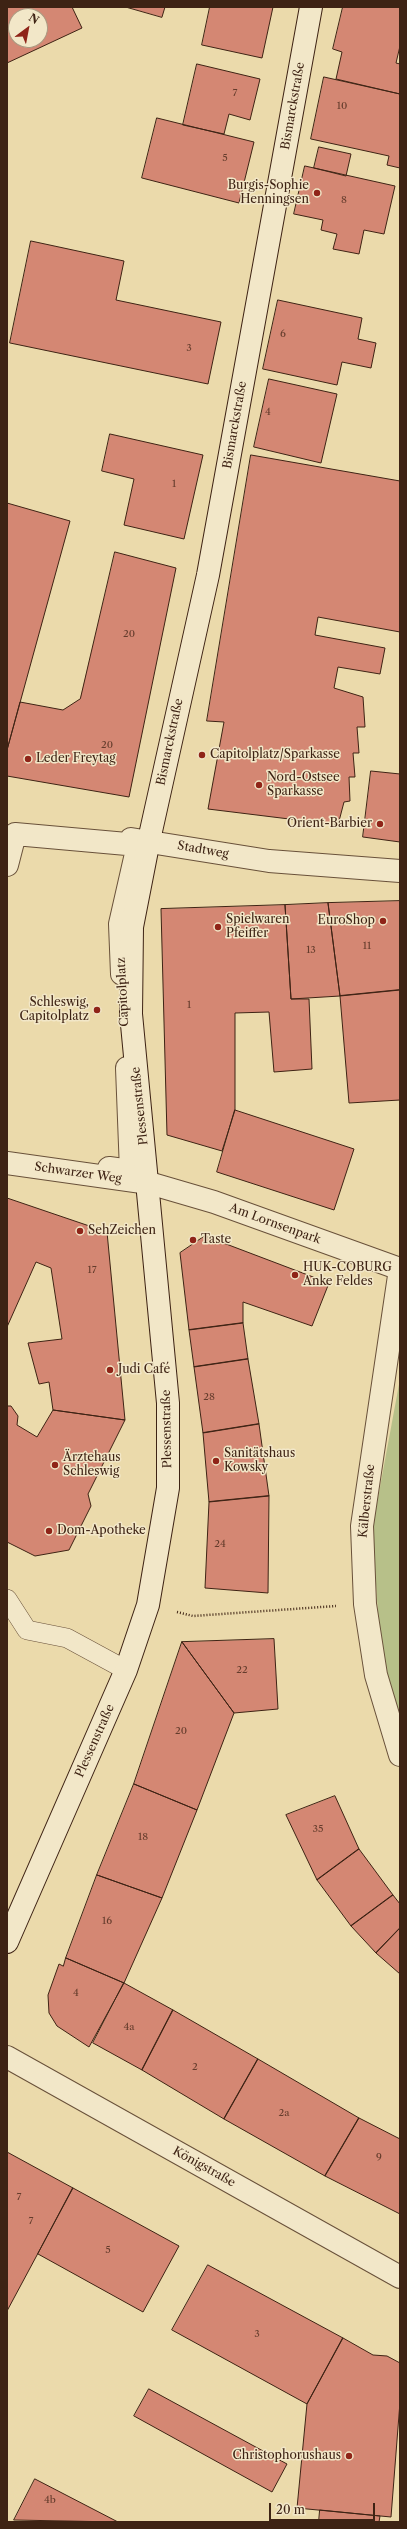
<!DOCTYPE html>
<meta charset="utf-8">
<style>
body{margin:0}
#map{position:relative;width:407px;height:2529px;overflow:hidden;background:#ebdaab;font-family:"Libre Caslon Text",serif}
canvas{display:block}
.frame{position:absolute;inset:0;border:8px solid #3e2314;pointer-events:none}
.north{position:absolute;left:8px;top:8px;width:40px;height:40px;box-sizing:border-box;background:#f2e7c8;border:1px solid #aa9980;border-radius:50%;rotate:32deg;font-size:11px;font-weight:700;line-height:16px;text-align:center;color:#3e2314}
.north::after{content:'';display:block;margin:auto;width:14px;height:18px;background:#8f2418;clip-path:polygon(50% 0,100% 100%,50% 72%,0 100%)}
.scale{position:absolute;left:269px;top:2503px;width:106px;height:18px;box-sizing:border-box;border:2px solid #3e2314;border-top:0;padding-left:5px;font-size:12px;line-height:14px;white-space:nowrap;color:#3e2314;-webkit-text-stroke:3px #f2e7c8;paint-order:stroke}
</style>
<div id="map">
<canvas width="407" height="2529"></canvas>
<div class="frame"></div>
<div class="north">N</div>
<div class="scale">20 m</div>
</div>
<script>
const g = document.querySelector('canvas').getContext('2d');
g.lineJoin = 'round';
function fillPath(path, color) { g.fillStyle = color; g.fill(path, 'evenodd'); }
function trace(path, color, width, dash) { g.strokeStyle = color; g.lineWidth = width; g.lineCap = dash ? 'butt' : 'round'; g.setLineDash(dash || []); g.stroke(path); }
function drawText(font, color, halo, rows, align = 'center') {
  g.font = font + ' "Libre Caslon Text",serif'; g.lineWidth = 3; g.setLineDash([]); g.textBaseline = 'middle'; g.strokeStyle = halo; g.fillStyle = color; for (const [text, x, y, turn = 0] of rows) {
    g.save(); g.translate(x, y); g.rotate((+turn || 0) * Math.PI / 180); g.textAlign = isNaN(turn) ? turn : align; if (halo) g.strokeText(text, 0, 0); g.fillText(text, 0, 0); g.restore();
  }
}
const green = new Path2D(`
 M400 1379V1727L382 1668 372 1530Z`);
const building = new Path2D(`
 M7 7H72L82 28 7 63ZM16 16H40V40H16Z
 M126 7H165L162 17Z
 M210 7H273L262 58 202 45Z
 M343 7H400V46L396 63 400 64V94L336 79 342 52 333 49Z
 M197 64 260 79 250 120 229 114 224 134 183 125Z
 M324 77 400 94V168L387 165 389 156 311 139Z
 M157 118 254 142 239 203 142 178Z
 M319 147 351 154 346 176 314 168Z
 M305 166 395 186 384 234 364 230 359 254 333 249 337 234 321 230 323 220 294 214Z
 M31 241 124 261 116 300 221 322 208 384 10 343Z
 M278 300 362 318 358 339 376 343 371 368 342 362 337 385 263 369Z
 M269 379 337 394 321 463 254 447Z
 M110 434 203 455 184 539 124 525 134 479 102 471Z
 M251 455 400 481V632L318 617 315 635 385 648 380 674 338 667 334 688 363 697 365 727H357L359 753H353L355 777H349L350 801 344 802 338 825 208 809 224 722 207 721Z
 M7 503 70 521 7 750Z
 M115 552 176 568 129 797 7 776V750L20 702 63 710 80 699Z
 M371 771 400 774V842L363 837Z
 M400 901V990L340 996 328 903Z
 M328 903 340 996 291 999 285 905Z
 M285 905 291 999H309L312 1069 274 1072 269 1012 235 1013V1110L222 1151 167 1135 161 909Z
 M400 990V1100L349 1103 340 996Z
 M235 1110 354 1149 334 1210 217 1172Z
 M7 1198 107 1232 125 1420 53 1410 49 1382 39 1384 28 1343 62 1339 51 1268 36 1262 7 1327Z
 M205 1236 329 1283 312 1326 243 1302V1323L189 1330 180 1253Z
 M243 1323 248 1359 194 1367 189 1330Z
 M248 1359 259 1424 203 1433 194 1367Z
 M7 1406H11L18 1416 17 1425 37 1437 53 1410 125 1420 88 1494 91 1506 69 1550 35 1556 7 1542Z
 M259 1424 269 1496 209 1502 203 1433Z
 M269 1496 268 1593 205 1588 209 1502Z
 M274 1639 278 1709 234 1713 182 1642Z
 M182 1642 234 1713 197 1810 134 1784Z
 M134 1784 197 1810 162 1898 97 1875Z
 M335 1796 359 1849 317 1880 286 1815Z
 M359 1849 393 1895 351 1926 317 1880Z
 M97 1875 162 1898 124 1983 66 1958Z
 M393 1895 400 1904V1928L376 1953 351 1926Z
 M400 1928V1974L376 1953Z
 M66 1958 124 1983 89 2047 57 2026 49 2013 48 1995 59 1964 63 1966Z
 M124 1983 173 2010 142 2070 93 2043Z
 M173 2010 258 2059 224 2119 142 2070Z
 M258 2059 359 2118 325 2176 224 2119Z
 M359 2118 400 2139V2214L325 2176Z
 M7 2152 73 2188 7 2311Z
 M73 2188 179 2246 143 2312 38 2254Z
 M208 2265 343 2338 307 2404 172 2330Z
 M343 2338 373 2355 387 2356 400 2363V2402L391 2517 297 2508 307 2404Z
 M149 2389 287 2464 272 2492 134 2416Z
 M35 2479 118 2522 14 2520Z
 M320 2510 380 2516 379 2522H319Z`);
const path = new Path2D(`
 M177 1612 193 1616 336 1606`);
const lane = new Path2D(`
 M7 1599 27 1630 67 1638 126 1670`);
const street = new Path2D(`
 M131 839 269 861 400 871
 M7 865 15 834 138 845 120 924 122 974
 M7 1163 149 1183 214 1202 400 1269 362 1526 365 1604 376 1675 400 1755
 M109 1168 131 1171 127 1068
 M7 2057 400 2277`);
const secondary = new Path2D(`
 M7 1942 126 1670 148 1605 168 1488V1403L131 1014 132 927 149 840 208 575 311 7`);
const markers = [
 [317,193,4,"#8f2418"],
 [202,755,4,"#8f2418"],
 [28,759,4,"#8f2418"],
 [259,785,4,"#8f2418"],
 [380,824,4,"#8f2418"],
 [383,921,4,"#8f2418"],
 [218,927,4,"#8f2418"],
 [97,1010,4,"#8f2418"],
 [80,1231,4,"#8f2418"],
 [193,1240,4,"#8f2418"],
 [295,1275,4,"#8f2418"],
 [110,1370,4,"#8f2418"],
 [216,1461,4,"#8f2418"],
 [55,1465,4,"#8f2418"],
 [49,1531,4,"#8f2418"],
 [349,2456,4,"#8f2418"]
];
const numberNames = [
 ["7",235,93],
 ["10",342,106],
 ["5",225,158],
 ["8",344,200],
 ["6",283,334],
 ["3",189,348],
 ["4",268,412],
 ["1",174,484],
 ["20",129,634],
 ["20",107,745],
 ["11",367,946],
 ["13",311,950],
 ["1",189,1005],
 ["17",92,1270],
 ["28",209,1397],
 ["24",220,1544],
 ["22",242,1670],
 ["20",181,1731],
 ["35",318,1829],
 ["18",143,1837],
 ["16",107,1921],
 ["4",76,1993],
 ["4a",129,2027],
 ["2",195,2067],
 ["2a",284,2113],
 ["9",379,2157],
 ["7",19,2197],
 ["7",31,2221],
 ["5",108,2250],
 ["3",257,2334],
 ["4b",50,2500]
];
const streetNames = [
 ["Bismarckstraße",293,106,-80],
 ["Bismarckstraße",235,425,-80],
 ["Bismarckstraße",170,742,-78],
 ["Stadtweg",203,850,10],
 ["Capitolplatz",123,992,-93],
 ["Plessenstraße",140,1106,-96],
 ["Schwarzer Weg",78,1173,8],
 ["Am Lornsenpark",275,1224,20],
 ["Plessenstraße",167,1429,-91],
 ["Kälberstraße",367,1501,-84],
 ["Plessenstraße",95,1741,-66],
 ["Königstraße",204,2167,29]
];
const poiNames = [
 ["Burgis-Sophie",309,186,"right"],
 ["Henningsen",309,200,"right"],
 ["Capitolplatz/Sparkasse",210,755],
 ["Leder Freytag",36,759],
 ["Nord-Ostsee",267,778],
 ["Sparkasse",267,792],
 ["Orient-Barbier",372,824,"right"],
 ["Spielwaren",226,920],
 ["Pfeiffer",226,934],
 ["EuroShop",375,921,"right"],
 ["Schleswig,",89,1003,"right"],
 ["Capitolplatz",89,1017,"right"],
 ["SehZeichen",88,1231],
 ["Taste",201,1240],
 ["HUK-COBURG",303,1268],
 ["Anke Feldes",303,1282],
 ["Judi Café",118,1370],
 ["Sanitätshaus",224,1454],
 ["Kowsky",224,1468],
 ["Ärztehaus",63,1458],
 ["Schleswig",63,1472],
 ["Dom-Apotheke",57,1531],
 ["Christophorushaus",341,2456,"right"]
];
fillPath(green, '#b7c089');
fillPath(building, '#d48773');
trace(building, '#3e2314', 1);
trace(lane, '#69513a', 20);
trace(street, '#69513a', 24);
trace(secondary, '#3e2314', 24);
trace(path, '#3e2314', 2.5, [1, 2]);
trace(lane, '#f2e7c8', 19);
trace(street, '#f2e7c8', 22);
trace(secondary, '#f2e7c8', 22);
for (const [x, y, r, color] of markers) { const dot = new Path2D(); dot.arc(x, y, r, 0, 2 * Math.PI); g.fillStyle = color; g.fill(dot); trace(dot, '#f2e7c8', 1.5); }
drawText('10px', '#643c2c', null, numberNames);
drawText('12px', '#3e2314', '#f2e7c8', streetNames);
drawText('12px', '#3e2314', '#f2e7c8', poiNames, 'left');
</script>
